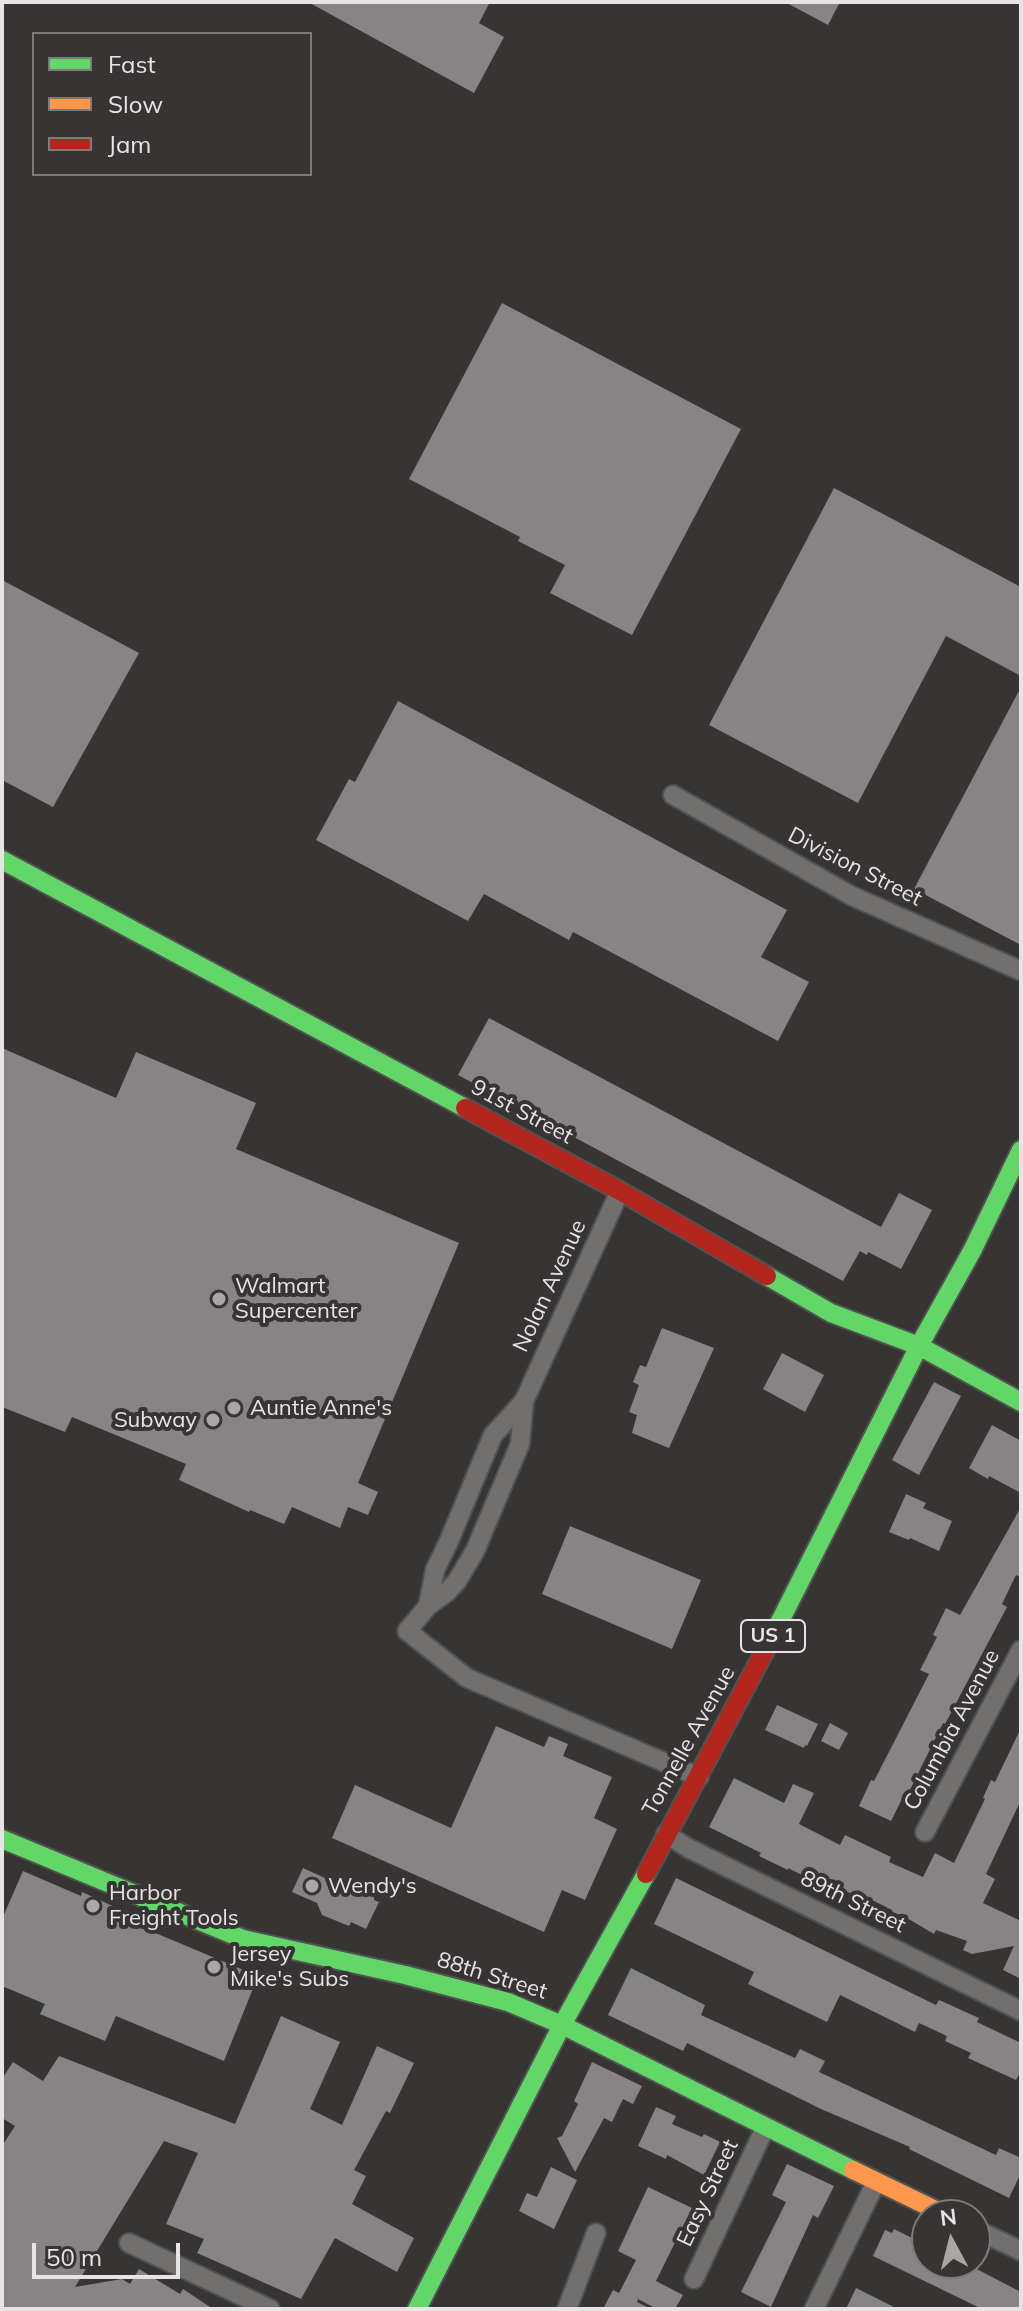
<!DOCTYPE html>
<style>
body{margin:0}
#map{position:relative;width:1023px;height:2311px;overflow:hidden;background:#363534;font-family:Mulish,sans-serif}
canvas{display:block}
.frame{position:absolute;inset:0;border:4px solid #e6e4e4;pointer-events:none}
.legend{position:absolute;left:32px;top:32px;width:280px;height:144px;box-sizing:border-box;background:#373433;border:2px solid #7d7a7a;margin:0;padding:10px 14px;list-style:none;font-size:24px;color:#e6e4e4}
.legend li{display:flex;align-items:center;gap:16px;height:40px}
.legend b{width:40px;border:2px solid #7d7a7a}
.north{position:absolute;left:911px;top:2199px;width:80px;height:80px;box-sizing:border-box;background:#373433;border:2px solid #7d7a7a;border-radius:50%;rotate:353deg;font-size:22px;font-weight:700;line-height:32px;text-align:center;color:#e6e4e4}
.north::after{content:'';display:block;margin:auto;width:28px;height:36px;background:#a8a7a6;clip-path:polygon(50% 0,100% 100%,50% 72%,0 100%)}
.scale{position:absolute;left:32px;top:2243px;width:148px;height:36px;box-sizing:border-box;border:4px solid #e6e4e4;border-top:0;padding-left:10px;font-size:24px;line-height:28px;white-space:nowrap;color:#e6e4e4;-webkit-text-stroke:6px #373433;paint-order:stroke}
</style>
<div id="map">
<canvas width="1023" height="2311"></canvas>
<div class="frame"></div>
<ul class="legend">
<li><b style="height:10px;background:#63d668"></b>Fast</li>
<li><b style="height:10px;background:#ff974d"></b>Slow</li>
<li><b style="height:10px;background:#b3261e"></b>Jam</li>
</ul>
<div class="north">N</div>
<div class="scale">50 m</div>
</div>
<script>
const g = document.querySelector('canvas').getContext('2d');
g.lineJoin = 'round';
function fillPath(path, color) { g.fillStyle = color; g.fill(path, 'evenodd'); }
function trace(path, color, width, dash) { g.strokeStyle = color; g.lineWidth = width; g.lineCap = dash ? 'butt' : 'round'; g.setLineDash(dash || []); g.stroke(path); }
function drawText(font, color, halo, rows, align = 'center') {
  g.font = font + ' Mulish,sans-serif'; g.lineWidth = 8; g.setLineDash([]); g.textBaseline = 'middle'; g.strokeStyle = halo; g.fillStyle = color; for (const [text, x, y, turn = 0] of rows) {
    g.save(); g.translate(x, y); g.rotate((+turn || 0) * Math.PI / 180); g.textAlign = isNaN(turn) ? turn : align; if (halo) g.strokeText(text, 0, 0); g.fillText(text, 0, 0); g.restore();
  }
}
const building = new Path2D(`
 M308 2H490L479 23 504 37 474 93Z
 M785 2H840L828 25Z
 M502 303 741 429 632 635 550 593 565 565 518 541 520 537 409 479Z
 M834 488 1021 587V676L946 636 858 803 709 725Z
 M2 580 139 653 53 807 2 780Z
 M1021 687V945L914 889Z
 M398 701 787 910 761 957 809 982 778 1041 573 932 569 940 484 894 468 921 316 840 349 779 355 782Z
 M489 1018 881 1227 899 1193 932 1210 901 1269 868 1252 867 1255 860 1251 843 1281 458 1075Z
 M2 1048 116 1098 136 1052 256 1103 236 1149 459 1243 358 1483 378 1492 368 1515 348 1507 340 1528 292 1507 284 1524 250 1510 249 1512 179 1480 186 1464 72 1417 65 1432 2 1407Z
 M662 1328 714 1348 669 1448 632 1433 637 1415 629 1412 639 1385 633 1382 640 1365 646 1367Z
 M782 1353 824 1375 805 1412 763 1389Z
 M934 1382 961 1396 919 1475 892 1460Z
 M992 1425 1021 1441V1493L989 1476 988 1479 969 1468Z
 M906 1494 926 1503 923 1508 952 1521 939 1551 910 1538 909 1540 889 1532Z
 M1021 1507V1577L1016 1575 1002 1604 1007 1607 945 1724 943 1723 909 1792 906 1791 891 1821 859 1806 871 1780 874 1781 929 1674 920 1670 937 1637 933 1635 946 1608 960 1615Z
 M570 1526 701 1580 672 1649 542 1594Z
 M777 1705 818 1724 807 1746 805 1745 804 1748 765 1730Z
 M830 1723 848 1733 839 1750 821 1741Z
 M496 1726 544 1747 549 1736 568 1744 563 1756 612 1777 594 1818 617 1829 585 1900 562 1890 544 1932 332 1838 355 1785 451 1828Z
 M1021 1728V1800L986 1874 995 1879 983 1903 1021 1921V1979L1003 1970 1014 1946 972 1954 963 1950 967 1941 936 1930 934 1934 900 1914 894 1915 892 1910 870 1899 869 1902 820 1879 818 1883 788 1868V1870L759 1856 761 1853 709 1827 734 1778 784 1803 793 1784 814 1793 799 1824 840 1845 845 1835 891 1857 889 1862 923 1877 935 1853 954 1863 985 1799 983 1798 991 1780 995 1782Z
 M303 1868 338 1884 340 1882 374 1897V1900L379 1902 366 1929 351 1922 349 1926 322 1915 317 1903 292 1892Z
 M23 1871 81 1896 82 1892 117 1908 116 1910 155 1928 153 1932 258 1976 224 2061 116 2016 105 2041 40 2014 45 2004 2 1986V1919Z
 M676 1878 936 2005 939 2000 979 2018 977 2022 1021 2043V2071L1016 2080 968 2058 971 2053 945 2041 947 2036 919 2023 915 2032 840 1995 827 2022 748 1984 754 1972 654 1924Z
 M631 1968 705 2005 701 2015 795 2058 800 2049 825 2061 819 2072 996 2155 999 2148 1021 2158V2173L1009 2198 909 2149 910 2147 821 2109 687 2043 683 2051 608 2015Z
 M281 2016 340 2042 310 2109 342 2125 377 2046 414 2063 390 2113 386 2111 354 2170 366 2176 352 2204 414 2238 397 2272 335 2238 301 2299 197 2253 204 2239 166 2224 198 2153 164 2141 75 2287 122 2279 130 2284 139 2269 180 2294 183 2289 213 2309H2V2146L15 2126 2 2118V2079L13 2062 43 2081 59 2056 235 2124Z
 M592 2062 642 2086 633 2104 623 2099 612 2122 604 2118 575 2172 557 2138 562 2136 578 2104 574 2101Z
 M656 2107 676 2116 672 2124 702 2137 704 2134 720 2142 704 2175 667 2155 666 2159 638 2146Z
 M787 2164 834 2186 818 2218 813 2215 771 2307 741 2292 786 2202 772 2195Z
 M551 2167 577 2180 554 2229 519 2211 527 2193 537 2197Z
 M648 2187 692 2208 656 2281 683 2295 675 2309H657L638 2299 637 2302 651 2309H603L613 2290 619 2293 636 2260 618 2251Z
 M894 2229 912 2238 911 2241 927 2249V2263H965L1021 2292V2303L1018 2309H982L873 2256 885 2230 892 2233Z
 M856 2288 898 2309H846Z`);
const street = new Path2D(`
 M673 795 852 896 1021 971
 M524 1401 520 1444 475 1551 457 1581 447 1592 428 1606 407 1631 467 1678 699 1777
 M428 1606 435 1570 449 1541 493 1435 524 1401 620 1191
 M925 1832 1021 1650
 M666 1834 688 1848 1021 2011
 M975 2229 1021 2251
 M129 2243 270 2309
 M694 2279 765 2128
 M567 2309 596 2233
 M814 2309 876 2182`);
const fast = new Path2D(`
 M2 860 465 1108
 M767 1276 831 1313 919 1346 1021 1402
 M769 1643 919 1346 972 1251 1021 1150
 M2 1839 243 1939 405 1975 508 2002 562 2025 853 2170
 M417 2309 562 2025 646 1874`);
const slow = new Path2D(`
 M853 2170 946 2215`);
const jam = new Path2D(`
 M465 1108 620 1191 767 1276
 M646 1874 769 1643`);
const markers = [
 [219,1299,8,"#a8a7a6"],
 [234,1408,8,"#a8a7a6"],
 [213,1420,8,"#a8a7a6"],
 [312,1886,8,"#a8a7a6"],
 [93,1906,8,"#a8a7a6"],
 [214,1967,8,"#a8a7a6"]
];
const shields = [
 [773,1636,64]
];
const shieldNames = [
 ["US 1",773,1636]
];
const streetNames = [
 ["Division Street",855,867,27],
 ["91st Street",522,1112,28],
 ["Nolan Avenue",550,1286,-65],
 ["Columbia Avenue",952,1730,-62],
 ["Tonnelle Avenue",689,1741,-61],
 ["89th Street",853,1902,26],
 ["88th Street",492,1976,17],
 ["Easy Street",708,2193,-65]
];
const poiNames = [
 ["Walmart",235,1286],
 ["Supercenter",235,1311],
 ["Auntie Anne's",250,1408],
 ["Subway",197,1420,"right"],
 ["Wendy's",328,1886],
 ["Harbor",109,1893],
 ["Freight Tools",109,1918],
 ["Jersey",230,1954],
 ["Mike's Subs",230,1979]
];
fillPath(building, '#868484');
trace(street, '#525151', 22);
trace(fast, '#525151', 22);
trace(slow, '#525151', 22);
trace(jam, '#525151', 22);
trace(street, '#71706f', 18);
trace(fast, '#63d668', 18);
trace(slow, '#ff974d', 18);
trace(jam, '#b3261e', 18);
for (const [x, y, r, color] of markers) { const dot = new Path2D(); dot.arc(x, y, r, 0, 2 * Math.PI); g.fillStyle = color; g.fill(dot); trace(dot, '#373433', 3); }
for (const [x, y, w] of shields) { const box = new Path2D(); box.roundRect(x - w / 2, y - 16, w, 32, 6); g.fillStyle = '#373433'; g.fill(box); trace(box, '#e6e4e4', 2); }
drawText('bold 20px', '#e6e4e4', null, shieldNames);
drawText('22px', '#e6e4e4', '#373433', streetNames);
drawText('22px', '#e6e4e4', '#373433', poiNames, 'left');
</script>
